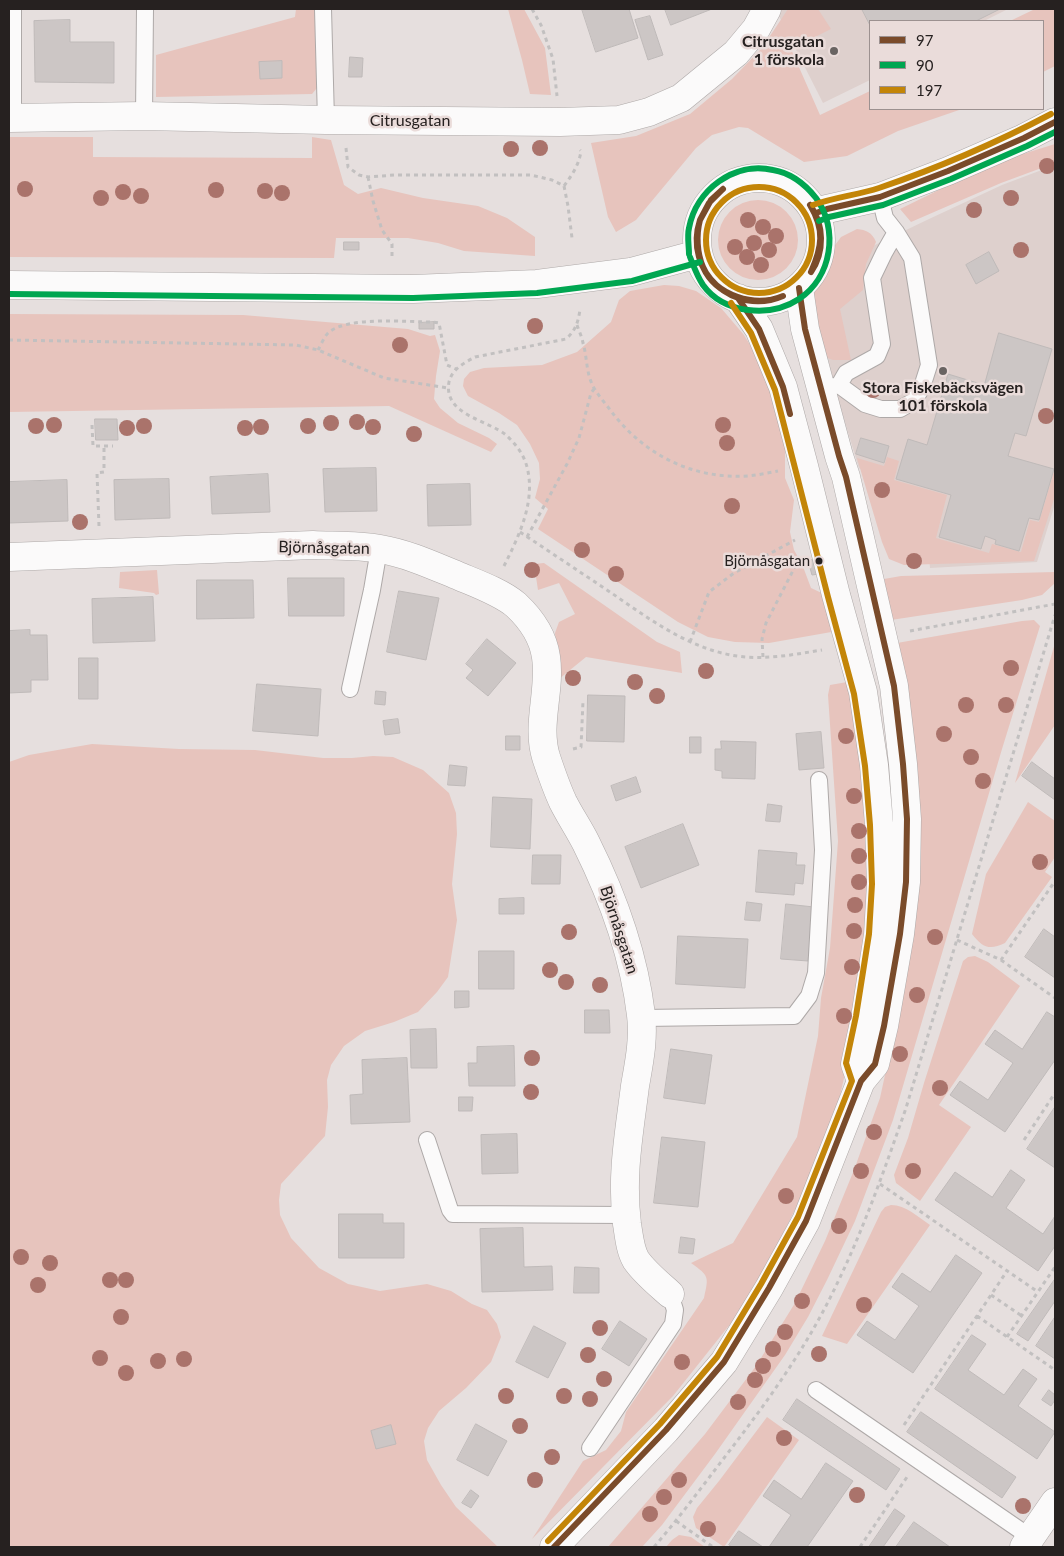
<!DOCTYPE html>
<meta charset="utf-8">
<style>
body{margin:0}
#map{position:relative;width:1064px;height:1556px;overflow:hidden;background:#e6dfde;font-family:Lato,sans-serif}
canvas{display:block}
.frame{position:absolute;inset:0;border:10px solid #262120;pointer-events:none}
.legend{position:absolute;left:869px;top:20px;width:175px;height:90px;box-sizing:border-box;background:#eadcda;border:1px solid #9c9190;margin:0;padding:6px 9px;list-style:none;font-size:15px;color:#262120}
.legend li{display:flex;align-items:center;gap:10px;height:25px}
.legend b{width:25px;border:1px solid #9c9190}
</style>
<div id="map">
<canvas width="1064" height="1556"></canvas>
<div class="frame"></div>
<ul class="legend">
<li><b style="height:6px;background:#7a4b2a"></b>97</li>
<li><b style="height:6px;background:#00a651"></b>90</li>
<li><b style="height:6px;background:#c38508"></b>197</li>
</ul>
</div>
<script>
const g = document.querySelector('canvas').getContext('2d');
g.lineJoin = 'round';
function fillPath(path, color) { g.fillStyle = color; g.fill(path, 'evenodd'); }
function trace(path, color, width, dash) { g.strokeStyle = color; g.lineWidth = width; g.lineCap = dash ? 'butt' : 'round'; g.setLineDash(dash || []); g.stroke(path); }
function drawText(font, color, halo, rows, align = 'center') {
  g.font = font + ' Lato,sans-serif'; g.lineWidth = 5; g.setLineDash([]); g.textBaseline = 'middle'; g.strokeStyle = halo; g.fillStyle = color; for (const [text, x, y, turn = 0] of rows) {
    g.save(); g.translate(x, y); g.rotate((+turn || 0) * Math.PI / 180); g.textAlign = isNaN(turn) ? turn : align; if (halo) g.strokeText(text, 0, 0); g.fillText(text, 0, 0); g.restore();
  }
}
const built = new Path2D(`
 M781 9H1008L984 21H870V80L823 103 778 14Z
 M1055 165V504L1037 562 930 568 928 545 895 494 859 468 839 403 823 339 854 255 929 219 1002 185Z`);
const green = new Path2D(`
 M296 9H315L317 88 312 94 156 97V55L295 17Z
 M508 9H524L545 48 551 95 530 94 522 60Z
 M788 9H818L831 29 791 49 820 115 870 91V109H962L898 131 847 156 804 162 748 128 739 127 712 135 696 148 636 220 616 232 608 217 591 143 636 136 690 114 732 79 762 48Z
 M1035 9H1055V66L1043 72V21H1010Z
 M9 137H93V157L312 158V137L331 140 344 185 358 194 381 188 423 198 478 206 507 218 535 237V256L464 251 438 243 408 238H336L334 258 9 257Z
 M1055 144V163L1001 183 911 222 900 209 994 163Z
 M718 240a40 40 0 1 1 80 0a40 40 0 1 1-80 0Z
 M857 229C866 230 872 232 876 242L866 264 863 290 840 309 851 360H833L822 356 809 329 815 287 827 256 841 237Z
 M664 285 679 286 696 291 721 308 744 335 763 366 785 448V478L794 500 790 532 794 550 802 564 811 588 826 595 837 631 769 643 735 642 708 637 678 622 538 529 548 509 535 498 540 479 539 463 530 444 517 425 499 413 468 396 463 386 464 379 470 372 484 368 542 365 577 352 611 322 619 300 630 291Z
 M9 314 243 315 408 329 430 336 435 335 440 351 436 376 434 399 440 408 458 423 489 438 497 444 491 452 389 406 9 412Z
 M887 457 899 461 894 480 947 495 936 538 989 553 992 544 1021 552 1030 520 1039 522 1055 468V496L1034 561 904 565 889 559 882 542 857 458 884 466Z
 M544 563 657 642 680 652 682 673 586 657 559 679 555 633 559 622 575 614 559 583 538 590 534 564Z
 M157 570 159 594 156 595 154 593 119 588 120 572Z
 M1055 572V583L1042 595 1022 600 891 620 884 579 901 576Z
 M1034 620 1040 626 1002 749 893 1120 855 1221 827 1280 808 1317 785 1355 715 1454 662 1525 642 1547H608L705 1434 756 1366 795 1303 825 1241 854 1170 880 1098 900 1006 897 643 1022 621Z
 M1055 643V725L1015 783Z
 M853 681 873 877 852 1043 836 1113 813 1173 783 1234 739 1313 673 1396 532 1539 583 1461 606 1450 621 1431 626 1412 704 1298C709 1276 709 1276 691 1263L733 1243 797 1137 818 1036 821 998 830 948 834 895 838 841 828 695 830 685Z
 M92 744 179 749 255 750 323 758H352L373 756 393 757 423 770 449 793 456 813 457 834 452 884 457 920 448 977 437 992 418 1012 394 1022 365 1031 344 1046 331 1065 327 1080 328 1107 325 1136 281 1184 279 1200 280 1215 291 1238 319 1268 348 1284 380 1291 427 1284 451 1291 472 1304 487 1310 497 1324 501 1337 491 1362 466 1388 439 1411 428 1428 424 1441 427 1460 441 1485 456 1507 498 1547H9V762L29 755Z
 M1028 802 1055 821V857L1045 872 1052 877 1005 943C989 951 982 947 972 934L986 874Z
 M975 956 988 962 1020 986 939 1105 971 1127 920 1201 896 1183 894 1175 908 1138 924 1083 963 961 968 957Z
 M891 1205C906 1205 918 1217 930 1225L847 1344 822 1336 881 1212 885 1207Z
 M767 1417 799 1440 724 1547 696 1528 693 1517 697 1508 719 1481Z
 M679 1535 691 1537 705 1547H666L672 1540Z`);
const building = new Path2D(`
 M582 9H629L638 38 596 52Z
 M665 9H712L671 25Z
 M862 9H1000L976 21H870V25Z
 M650 16 663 55 648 60 635 20Z
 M70 20V42H114V83L35 82 34 21Z
 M350 57 363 58 362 77H349Z
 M282 61V78L260 79 259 62Z
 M344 242H359V250H344Z
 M989 252 999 271 976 284 966 265Z
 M434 322V329H419V323Z
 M999 333 1052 349 1026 436 1015 433 1008 456 1054 469 1039 520 1029 518 1019 551 995 544 996 540 985 536 981 549 939 537 951 495 896 479 908 439 927 445 948 374 984 385Z
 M95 419H117L118 440H96Z
 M861 438 889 446 884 463 856 454Z
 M376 468 377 511 325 512 323 469Z
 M268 474 270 512 212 514 210 477Z
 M169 479 170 518 115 520 114 480Z
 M67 480 68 521 9 523V482Z
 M470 484 471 525 428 526 427 485Z
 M815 559 819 574 812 575 808 561Z
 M288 578H344V616H289Z
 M197 580H253L254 618 197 619Z
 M399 591 439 598 426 660 387 652Z
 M153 597 155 641 93 643 92 599Z
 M30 630V635H47L48 680H31V692L9 693V631Z
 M487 639 516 663 488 696 466 678 473 670 466 664Z
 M79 658H98V699H79Z
 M257 684 321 689 318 736 253 731Z
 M376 691 386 692 385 705 375 704Z
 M588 695 625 696 624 742 587 741Z
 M398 719 400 733 385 735 383 721Z
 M821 732 824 768 799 770 796 734Z
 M506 736H520V750H506Z
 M690 737H701V753H690Z
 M721 741 756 742 755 779 722 778V771L715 770V749H721Z
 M1032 762 1055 779V800L1022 776Z
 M450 765 467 767 465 786 448 785Z
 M636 777 641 792 616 801 611 786Z
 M493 797 532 799 530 849 491 847Z
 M768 804 782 806 780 822 766 821Z
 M683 824 699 865 641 888 625 847Z
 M759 850 797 853 796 865H805L803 884 795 883 794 895 756 892Z
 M533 855H561L560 884H532Z
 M524 898V914H499V899Z
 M747 902 762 904 760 921 745 920Z
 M786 904 814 907 808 961 781 959Z
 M1044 929 1055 937V978L1025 957Z
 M678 936 748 939 745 988 676 984Z
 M479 951H514V989H479Z
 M455 991H469V1007L455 1008Z
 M585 1010H609L610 1033H585Z
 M1047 1012 1055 1017V1060L1005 1132 950 1095 960 1081 988 1100 1013 1063 985 1044 995 1030 1022 1049Z
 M436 1029 437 1068H411L410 1030Z
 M514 1046 515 1086H469L468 1063H477V1047Z
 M671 1049 712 1055 705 1104 664 1098Z
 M407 1058 410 1122 351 1124 350 1095 363 1094 362 1060Z
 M459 1097H473L472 1111H459Z
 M1055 1107V1168L1027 1149Z
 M517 1134 518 1173 482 1174 481 1135Z
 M662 1137 705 1142 698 1207 654 1203Z
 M1011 1170 1025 1180 1006 1208 1043 1234 1055 1216V1246L1038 1271 935 1200 955 1172 992 1197Z
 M339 1214H383V1223H404V1258H339Z
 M523 1228 524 1267 552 1266 553 1290 482 1292 480 1229Z
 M681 1237 695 1239 693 1254 679 1253Z
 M956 1255 982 1273 913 1373 857 1335 867 1321 895 1340 919 1306 892 1287 902 1273 930 1292Z
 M575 1267 599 1268V1293H574Z
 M1055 1279V1301L1028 1341 1017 1334Z
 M1055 1317V1359L1036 1346Z
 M620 1321 647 1339 629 1366 602 1349Z
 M534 1326 566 1343 548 1378 516 1362Z
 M972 1335 986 1344 968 1370 1004 1395 1023 1369 1037 1379 1018 1406 1055 1432 1037 1459 935 1389Z
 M1049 1390 1055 1395V1400L1051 1406 1042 1400Z
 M797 1399 900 1469 886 1490 783 1420Z
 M921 1412 1016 1477 1002 1498 907 1432Z
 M476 1424 507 1441 488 1476 457 1460Z
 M391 1425 396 1444 376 1449 371 1431Z
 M826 1463 853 1481 807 1547H769L791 1515 763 1496 774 1480 801 1499Z
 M471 1490 479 1496 471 1508 462 1503Z
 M895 1509 905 1516 883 1547H869Z
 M914 1522 950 1547H896Z
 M739 1531 763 1547H732L729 1545Z`);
const path = new Path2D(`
 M532 9 541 25 553 59 557 96
 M346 148 348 167 359 175 368 177 395 175H531L552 180 564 186 568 206 572 238
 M368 177 373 201 382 230 392 244V256
 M564 186C572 175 579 165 581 151L580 150
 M577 325C579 331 582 337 583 343 587 356 586 371 592 384 597 395 607 405 614 415 648 457 694 479 748 476 758 475 768 473 778 471
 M9 340 296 345 318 350 384 378 448 388
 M318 350C321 345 324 337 328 333 346 316 408 322 433 322L439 323 447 365 456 369
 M92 425 93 446H113
 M99 526 97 473 104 472V445
 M520 532C550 552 580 572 610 592 651 620 694 653 746 657 772 659 797 654 822 650
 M527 537 567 464 579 438 591 393 594 389
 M504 566C519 536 536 501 527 467 524 455 516 444 506 435 488 420 443 415 449 382 452 369 464 363 475 357L566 339C576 330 578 322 580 310
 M910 631 1055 604
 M690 642 709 592 734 573 795 540
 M763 657 762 639 766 623 799 559
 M573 749 581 747 583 701
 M957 940 1001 960 1055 881
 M1001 960 1055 998
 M1024 1140 1055 1093
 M880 1184 1038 1292
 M991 1295 1022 1316
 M977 1316 1055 1370
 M1007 1337 1055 1267
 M904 1425 1007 1271
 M676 1521 713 1547
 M654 1547C679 1518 701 1488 724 1458 764 1406 803 1353 832 1294 862 1234 884 1171 906 1108L1055 615
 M860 1547 907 1477`);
const service = new Path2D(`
 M323 9 326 120
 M144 116 145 9
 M13 118V9
 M839 385 865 404 881 409H900L914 401 922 387 929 365 912 258 896 232 885 218 880 197
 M830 387 839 385 846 373 877 356 882 344 872 278 884 253 896 232
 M350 689 372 590 379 549
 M642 1018 794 1016 809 996 816 973 823 850 819 780
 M427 1140 450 1210 453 1214 626 1215
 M816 1390 1030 1537
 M590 1448 673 1324 675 1310 670 1294`);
const minor = new Path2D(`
 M9 118 144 116 326 120 560 122 619 120 649 112 681 98 736 53 756 29 767 9
 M9 557 313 545C335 546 358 545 380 549 409 554 434 566 461 577 478 584 502 593 516 605 532 620 543 636 546 657 551 691 536 724 546 757 551 772 556 787 563 802 570 816 579 829 586 843 613 897 634 956 641 1015 644 1039 639 1063 635 1086 629 1134 621 1175 627 1224 629 1236 630 1250 636 1260 645 1273 659 1284 670 1294
 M1024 1547 1055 1502`);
const tertiary = new Path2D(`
 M697 240a62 62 0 1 1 124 0a62 62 0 1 1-124 0Z
 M816 213 827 209 880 197 948 171 1024 138 1055 122
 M9 285 413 289 537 284 631 272 698 254
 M738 298 759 329 783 387 804 466 836 595 863 692 874 765 879 824 881 884 878 935 865 1018 855 1064 861 1081
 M554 1547 666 1430 724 1362 769 1288 806 1221 861 1081 875 1064 884 1026 900 934 906 882 907 819 903 764 894 686 846 477 839 456 805 329 799 288`);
const bus1 = new Path2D(`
 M810 205C824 224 825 252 811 272
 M810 205C825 230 822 247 811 272
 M816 213 827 209 880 197 948 171 1024 138 1055 122
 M700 220C696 235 697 253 703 267 716 296 755 308 783 296
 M700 220C683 272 734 317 783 296
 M700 220 709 203 723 189
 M700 220 711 200 723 189
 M738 298 759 329 783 387 790 414
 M554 1547 666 1430 724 1362 769 1288 806 1221 861 1081 875 1064 884 1026 900 934 906 882 907 819 903 764 894 686 846 477 839 456 805 329 799 288`);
const bus2 = new Path2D(`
 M819 221 829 217 883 205 951 179 1027 146 1055 132
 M689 254C689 246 687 236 689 228 696 190 734 161 773 170 791 173 805 184 816 198 839 229 832 277 799 299 770 318 724 314 703 285 697 276 694 267 690 257
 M9 294 413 298 537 293 632 281 700 262`);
const bus3 = new Path2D(`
 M706 240a53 53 0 1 1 106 0a53 53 0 1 1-106 0Z
 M813 205C835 197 858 195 879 188 938 168 996 143 1051 114
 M548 1541 660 1424 717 1357 761 1284 798 1217 852 1081 846 1063 856 1016 869 934 872 884 870 825 865 766 854 694 828 597 775 390 751 333 731 303`);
const trees = [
 [540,148],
 [511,149],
 [1047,166],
 [25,189],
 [216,190],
 [265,191],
 [123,192],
 [282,193],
 [141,196],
 [101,198],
 [1011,198],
 [974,210],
 [748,220],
 [763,227],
 [776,236],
 [754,243],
 [735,247],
 [769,250],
 [1021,250],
 [747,257],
 [761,265],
 [535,326],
 [400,345],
 [873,390],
 [1046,416],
 [357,422],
 [331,423],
 [54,425],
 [723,425],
 [36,426],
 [144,426],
 [308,426],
 [261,427],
 [373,427],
 [127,428],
 [245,428],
 [414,434],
 [727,443],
 [882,490],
 [732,506],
 [80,522],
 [582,550],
 [914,561],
 [532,570],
 [616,574],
 [1011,668],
 [706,671],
 [573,678],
 [635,682],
 [657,696],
 [966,705],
 [1006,705],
 [944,734],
 [846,736],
 [971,757],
 [983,781],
 [854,796],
 [859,831],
 [859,856],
 [1040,862],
 [859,882],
 [855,905],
 [854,931],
 [569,932],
 [935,937],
 [852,967],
 [550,970],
 [566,982],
 [600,985],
 [917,995],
 [844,1016],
 [900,1054],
 [532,1058],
 [940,1088],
 [531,1092],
 [874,1132],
 [861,1171],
 [913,1171],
 [786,1196],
 [839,1226],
 [21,1257],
 [50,1263],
 [110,1280],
 [126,1280],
 [38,1285],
 [802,1301],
 [864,1305],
 [121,1317],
 [600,1328],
 [785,1332],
 [773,1349],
 [819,1354],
 [588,1355],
 [100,1358],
 [184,1359],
 [158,1361],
 [682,1362],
 [763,1366],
 [126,1373],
 [604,1379],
 [755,1380],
 [506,1396],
 [564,1396],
 [590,1399],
 [738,1402],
 [520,1426],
 [784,1438],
 [552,1457],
 [535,1480],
 [679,1480],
 [857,1495],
 [664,1497],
 [1023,1506],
 [650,1514],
 [708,1529]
];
const markers = [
 [834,51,5,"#696462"],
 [943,371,5,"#696462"],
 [819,561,4.5,"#262120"]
];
const busNames = [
 ["Björnåsgatan",810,561]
];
const poiNames = [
 ["Citrusgatan",824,42],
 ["1 förskola",824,60],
 ["Stora Fiskebäcksvägen",943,388,"center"],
 ["101 förskola",943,406,"center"]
];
const streetNames = [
 ["Citrusgatan",410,121],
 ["Björnåsgatan",324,548,1],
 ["Björnåsgatan",619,930,72]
];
fillPath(built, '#ded0cd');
fillPath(green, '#e7c4bd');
fillPath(building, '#ccc6c5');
trace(building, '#bfbab9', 1);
trace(service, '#aea9a8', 18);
trace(minor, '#aea9a8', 29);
trace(tertiary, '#aea9a8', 29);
trace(path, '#c2c0c0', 3, [4, 4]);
trace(service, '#fbfafa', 16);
trace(minor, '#fbfafa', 28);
trace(tertiary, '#fbfafa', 28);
trace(bus1, '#7a4b2a', 6);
trace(bus2, '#00a651', 6);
trace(bus3, '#c38508', 6);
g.fillStyle = '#aa736b';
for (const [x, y] of trees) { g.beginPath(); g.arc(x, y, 8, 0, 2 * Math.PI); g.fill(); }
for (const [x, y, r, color] of markers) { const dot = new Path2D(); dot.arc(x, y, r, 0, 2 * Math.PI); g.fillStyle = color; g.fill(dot); trace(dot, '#eadcda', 2); }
drawText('15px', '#262120', '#eadcda', busNames, 'right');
drawText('bold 16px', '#262120', '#eadcda', poiNames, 'right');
drawText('16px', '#262120', '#eadcda', streetNames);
</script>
